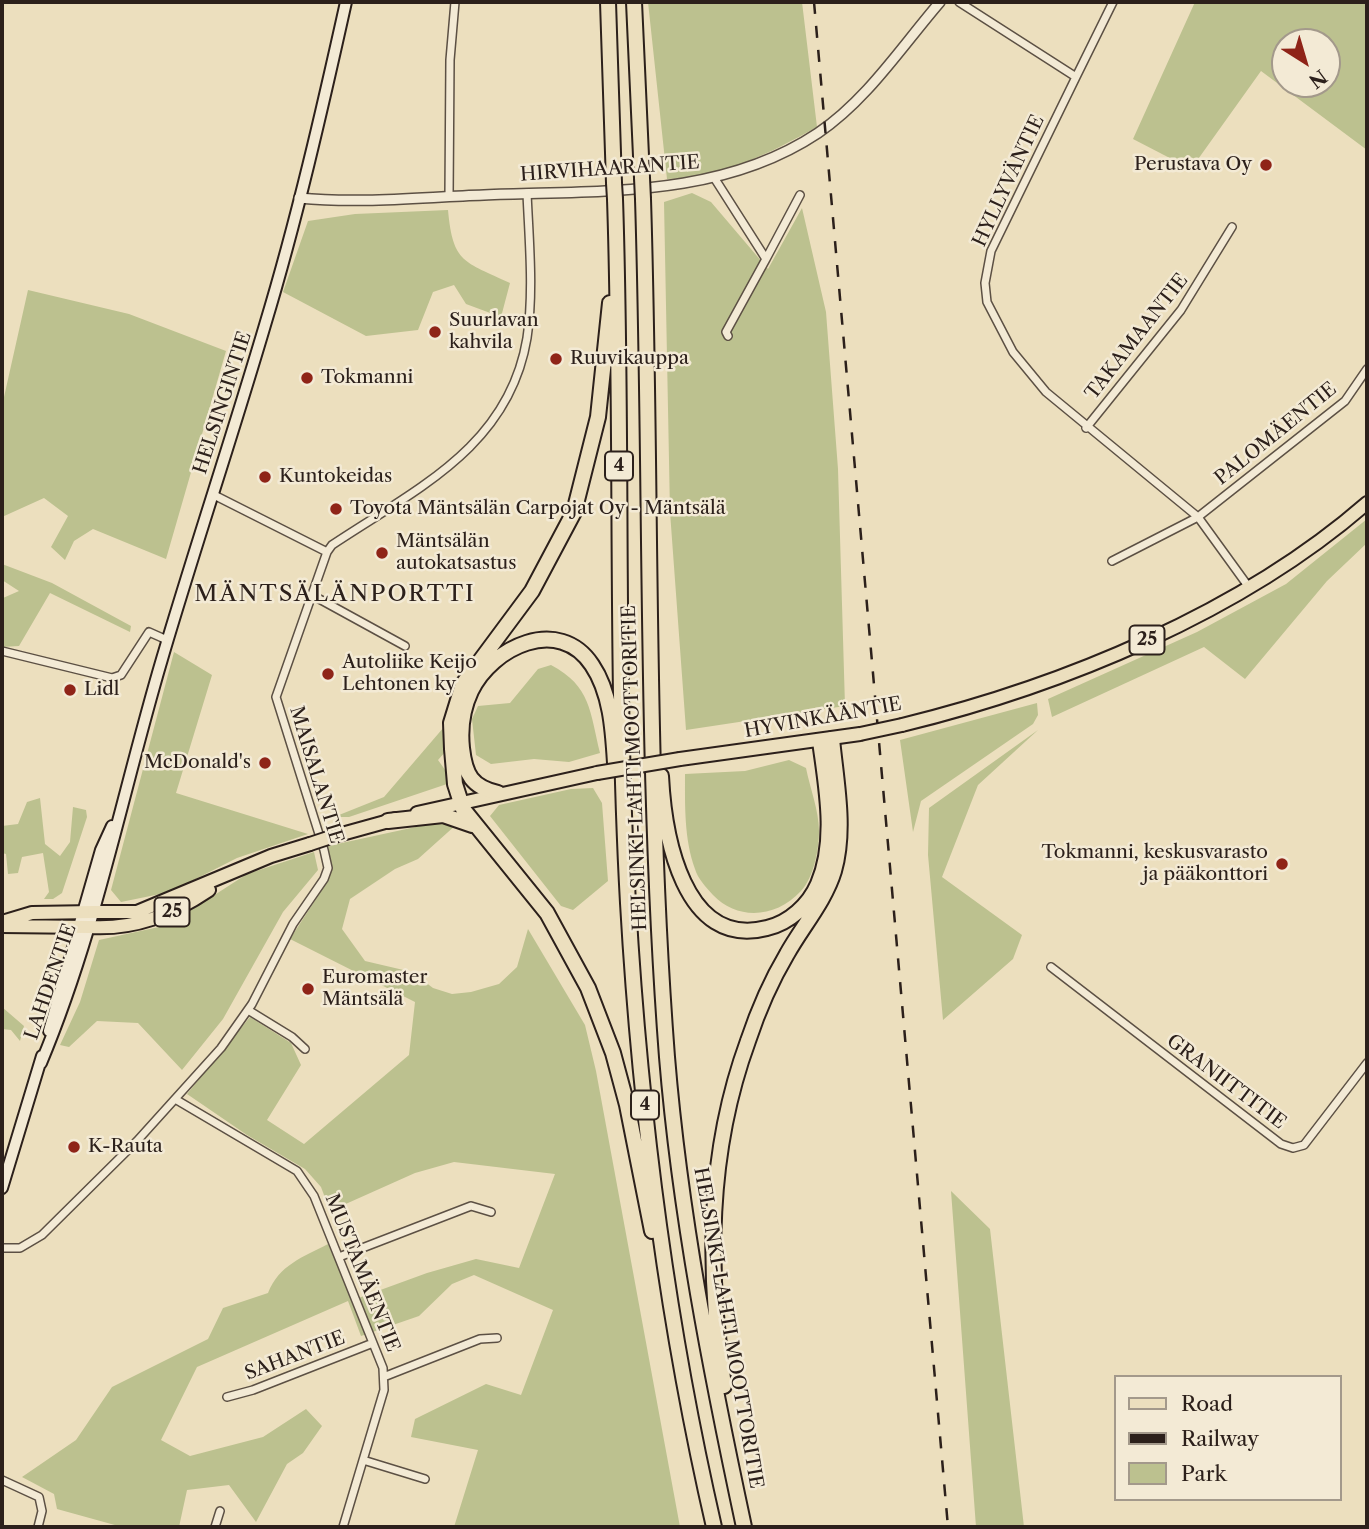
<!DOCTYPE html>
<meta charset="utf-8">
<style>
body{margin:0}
#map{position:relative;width:1369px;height:1529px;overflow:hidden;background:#ecdfbe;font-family:"Libre Caslon Text",serif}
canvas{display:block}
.frame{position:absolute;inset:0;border:4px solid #2c201b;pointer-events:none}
.legend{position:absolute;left:1114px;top:1375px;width:228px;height:126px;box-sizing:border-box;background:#f3ead5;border:2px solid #a3998b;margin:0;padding:9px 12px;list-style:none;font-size:21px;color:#2c201b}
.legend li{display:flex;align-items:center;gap:14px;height:35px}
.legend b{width:35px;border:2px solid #a3998b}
.north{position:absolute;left:1271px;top:28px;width:70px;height:70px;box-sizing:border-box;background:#f3ead5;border:2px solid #a3998b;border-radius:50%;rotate:143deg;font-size:19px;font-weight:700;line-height:28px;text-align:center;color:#2c201b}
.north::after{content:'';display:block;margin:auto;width:24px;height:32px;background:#8f2418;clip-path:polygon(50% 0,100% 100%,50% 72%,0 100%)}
</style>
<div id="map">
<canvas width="1369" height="1529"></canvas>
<div class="frame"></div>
<ul class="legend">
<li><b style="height:9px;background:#ecdfbe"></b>Road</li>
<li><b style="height:9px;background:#2c201b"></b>Railway</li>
<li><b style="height:19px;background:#bcc18f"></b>Park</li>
</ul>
<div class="north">N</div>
</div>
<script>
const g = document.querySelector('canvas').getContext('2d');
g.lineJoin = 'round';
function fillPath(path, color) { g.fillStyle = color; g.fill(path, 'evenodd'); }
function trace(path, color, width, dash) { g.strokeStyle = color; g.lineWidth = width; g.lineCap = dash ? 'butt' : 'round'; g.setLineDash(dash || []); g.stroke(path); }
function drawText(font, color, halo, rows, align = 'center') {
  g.font = font + ' "Libre Caslon Text",serif'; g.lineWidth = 5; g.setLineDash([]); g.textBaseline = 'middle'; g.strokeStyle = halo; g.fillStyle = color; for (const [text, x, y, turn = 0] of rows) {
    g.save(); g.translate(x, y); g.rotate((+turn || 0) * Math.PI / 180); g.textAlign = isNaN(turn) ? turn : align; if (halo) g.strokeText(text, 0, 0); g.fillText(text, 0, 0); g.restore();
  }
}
const green = new Path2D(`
 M648 2H802L817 127C770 153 722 178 667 179Z
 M1195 2H1367V150L1261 71 1191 169 1133 139ZM1285 42H1327V84H1285Z
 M692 193 711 202 768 269 802 208 826 312 838 469 845 706 686 730 670 512 664 202Z
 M448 210C453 264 464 261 510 283L501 317 466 304 454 285 433 292 418 330 366 336 283 292 308 221 355 214Z
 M28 290 129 314 226 351 166 559 93 529 74 541 65 560 51 547 68 516 44 498 2 517V406Z
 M1367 519V543L1327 581 1245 679 1204 647 1052 717 1048 699 1197 632 1286 584Z
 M2 564 52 583 131 626 130 632 50 593 19 646 2 647 3 598 19 591 2 580Z
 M174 652 212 675 176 793 308 834 237 858 170 892 121 902 111 890Z
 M551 665C591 686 590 712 600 753L569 762 534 759 491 764 476 755 472 719 478 706 510 703 538 669Z
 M1037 703 1038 715 1033 724 921 801 913 832 900 740Z
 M444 727 446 751 438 760 448 774 447 784 349 817H334L384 797Z
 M1038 730 978 785 942 877 1022 935 1013 959 943 1020 928 855 929 808Z
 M789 760 806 768C810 788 819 811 819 831 819 849 814 877 801 891 776 918 738 921 713 895 706 887 698 879 695 869 684 839 685 805 685 774L745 771Z
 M593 788 602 803 608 881 573 910 561 906 490 816 499 805 571 789Z
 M40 798 45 844 60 856 70 842 73 807 86 810 87 817 62 893 53 899H44L49 892 43 853 22 857 18 873 8 874 6 854 2 853V826L18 824 27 802Z
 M434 823 457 824 418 859 395 869 350 899 342 929 365 961 412 972 433 988 452 994 471 992 499 984 517 967 528 929 585 1025 596 1071 680 1527H454L478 1450 411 1437 415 1419 486 1384 521 1395 553 1310 474 1275 452 1284 419 1316 361 1336 348 1301 197 1367 161 1440 190 1456 263 1437 306 1409 322 1426 303 1453 287 1464 256 1522 229 1485 187 1490 179 1527H122L57 1509 54 1494 22 1477 76 1440 112 1387 208 1339 223 1308 268 1293C279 1265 303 1257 328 1244L353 1300 427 1273 476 1259 519 1268 555 1174 454 1162 415 1173 330 1211 321 1187 305 1169 247 1135 187 1094 250 1017 291 1043 301 1065 267 1120 304 1144 409 1055 415 1002 290 939 327 882 332 868 328 846Z
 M314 852 318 870 283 912 223 1019 182 1070 138 1023 97 1021 69 1047 60 1045 80 1002 99 940 168 925 247 874Z
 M2 1007 24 1026 20 1041 11 1030 2 1029Z
 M951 1191 990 1229 1024 1527H976Z`);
const minor = new Path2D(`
 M959 2 1076 77 991 251 985 283 987 302 1013 352 1046 392 1198 517 1248 586
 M1076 77 1113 2
 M715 179 766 259 726 332 728 336
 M449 196 450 60 455 2
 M766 259 800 195
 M1086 428 1181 310 1232 227
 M212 494 327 552
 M1112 561 1198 517 1345 401 1367 369
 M312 595 405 646
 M2 651 112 678 121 675 149 632 167 640
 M1051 967 1281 1144 1293 1148 1304 1145 1367 1063
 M248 1010 292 1037 305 1049
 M175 1099 297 1171 314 1196 383 1368 384 1390 343 1527
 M2 1248H20L42 1235 137 1141 221 1048 252 1004 293 924 324 879 328 868 324 850 276 697 327 552 332 545C416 489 509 447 527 338 534 291 529 240 527 193
 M339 1257 471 1206 491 1212
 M386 1376 480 1339 497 1338
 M227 1397 253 1390 373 1343
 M363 1460 425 1479
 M2 1480 39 1497 42 1511 38 1527
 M215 1527 220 1511`);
const tertiary = new Path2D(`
 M299 198C361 204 423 197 484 195 598 190 719 199 818 133 867 100 902 46 940 2`);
const secondary = new Path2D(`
 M49 1031 101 850 112 826
 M41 1063C96 932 122 794 162 659 195 547 232 437 265 325 297 219 322 110 346 2
 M2 1188 42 1056`);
const primary = new Path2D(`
 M2 922 32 913 94 912
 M2 926 89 927`);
const trunk = new Path2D(`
 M902 725C1062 686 1241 613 1367 503
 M680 759 860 734
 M417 813 597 773
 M331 837 396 819
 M94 912H137L271 856 310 844
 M89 927C134 930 172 915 209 890`);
const motorway = new Path2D(`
 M608 2 614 183
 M634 2 642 178
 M615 199C623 434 615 669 628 903 640 1112 667 1323 714 1527
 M643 199C652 485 645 772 667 1057 680 1215 711 1373 744 1527
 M610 303 598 417 574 512 532 591 463 684 451 723 452 749 455 784 463 809 547 913 588 988 613 1053 627 1105 652 1231
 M661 776C664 834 683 950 767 928 789 923 809 905 818 884 837 840 826 786 820 741
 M498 793C472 787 465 775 462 748 460 729 463 708 471 691 492 647 559 615 592 665 611 693 613 731 615 763
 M388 821 443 815 472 825
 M724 1386C707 1269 707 1153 748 1041 758 1011 771 981 787 954 802 927 825 901 834 871 846 829 836 781 832 739`);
const rail = new Path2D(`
 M814 2 948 1527`);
const trunkBridge = new Path2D(`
 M860 734 902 725
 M597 773 680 759
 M310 844 331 837`);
const motorwayBridge = new Path2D(`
 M642 178 643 199
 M614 183 615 199`);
const markers = [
 [1266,165,7,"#8f2418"],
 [435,332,7,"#8f2418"],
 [556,359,7,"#8f2418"],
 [307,378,7,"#8f2418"],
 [265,477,7,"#8f2418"],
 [336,509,7,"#8f2418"],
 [382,553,7,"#8f2418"],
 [328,674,7,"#8f2418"],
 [70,690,7,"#8f2418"],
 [265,763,7,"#8f2418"],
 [1282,864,7,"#8f2418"],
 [308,989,7,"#8f2418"],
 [74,1147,7,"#8f2418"]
];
const shields = [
 [619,466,28],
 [1147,640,35],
 [172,912,35],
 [645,1105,28]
];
const shieldNames = [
 ["4",619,466],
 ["25",1147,640],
 ["25",172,912],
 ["4",645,1105]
];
const poiNames = [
 ["Perustava Oy",1252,165,"right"],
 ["Suurlavan",449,321],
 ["kahvila",449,343],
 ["Ruuvikauppa",570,359],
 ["Tokmanni",321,378],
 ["Kuntokeidas",279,477],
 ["Toyota Mäntsälän Carpojat Oy - Mäntsälä",350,509],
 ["Mäntsälän",396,542],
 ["autokatsastus",396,564],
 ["Autoliike Keijo",342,663],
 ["Lehtonen ky",342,685],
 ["Lidl",84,690],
 ["McDonald's",251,763,"right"],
 ["Tokmanni, keskusvarasto",1268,853,"right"],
 ["ja pääkonttori",1268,875,"right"],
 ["Euromaster",322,978],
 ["Mäntsälä",322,1000],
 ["K-Rauta",88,1147]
];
const streetNames = [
 ["HIRVIHAARANTIE",610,169,-4],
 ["HYLLYVÄNTIE",1009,181,-65],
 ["TAKAMAANTIE",1137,337,-52],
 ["HELSINGINTIE",223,403,-72],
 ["PALOMÄENTIE",1276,434,-39],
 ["HYVINKÄÄNTIE",823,718,-10],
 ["HELSINKI-LAHTI MOOTTORITIE",635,768,-92],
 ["MAISALANTIE",316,775,73],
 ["LAHDENTIE",51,982,-71],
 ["GRANIITTITIE",1226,1082,37],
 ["MUSTAMÄENTIE",362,1273,68],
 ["HELSINKI-LAHTI MOOTTORITIE",728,1328,80],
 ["SAHANTIE",295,1356,-21]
];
const quarterNames = [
 ["MÄNTSÄLÄNPORTTI",335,594]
];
fillPath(green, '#bcc18f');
trace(minor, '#5c5044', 10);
trace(tertiary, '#5c5044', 12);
trace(secondary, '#2c201b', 14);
trace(primary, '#2c201b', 16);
trace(trunk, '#2c201b', 16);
trace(motorway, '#2c201b', 18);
trace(minor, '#f3ead5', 7);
trace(tertiary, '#f3ead5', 9);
trace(secondary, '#f3ead5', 10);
trace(primary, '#ecdfbe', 12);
trace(trunk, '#ecdfbe', 12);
trace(motorway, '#ecdfbe', 14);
trace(rail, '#2c201b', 2.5, [12, 12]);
trace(trunkBridge, '#2c201b', 16, []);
trace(motorwayBridge, '#2c201b', 18, []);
trace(trunkBridge, '#ecdfbe', 12);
trace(motorwayBridge, '#ecdfbe', 14);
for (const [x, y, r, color] of markers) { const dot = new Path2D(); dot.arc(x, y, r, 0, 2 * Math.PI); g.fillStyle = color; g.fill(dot); trace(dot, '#f3ead5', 2.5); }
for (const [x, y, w] of shields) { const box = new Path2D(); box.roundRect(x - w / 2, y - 14.5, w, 29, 5); g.fillStyle = '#f3ead5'; g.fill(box); trace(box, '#2c201b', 2); }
drawText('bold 18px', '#2c201b', null, shieldNames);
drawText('19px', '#2c201b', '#f3ead5', poiNames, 'left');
drawText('19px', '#2c201b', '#f3ead5', streetNames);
g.letterSpacing = '2px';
drawText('23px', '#2c201b', '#f3ead5', quarterNames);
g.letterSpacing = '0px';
</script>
